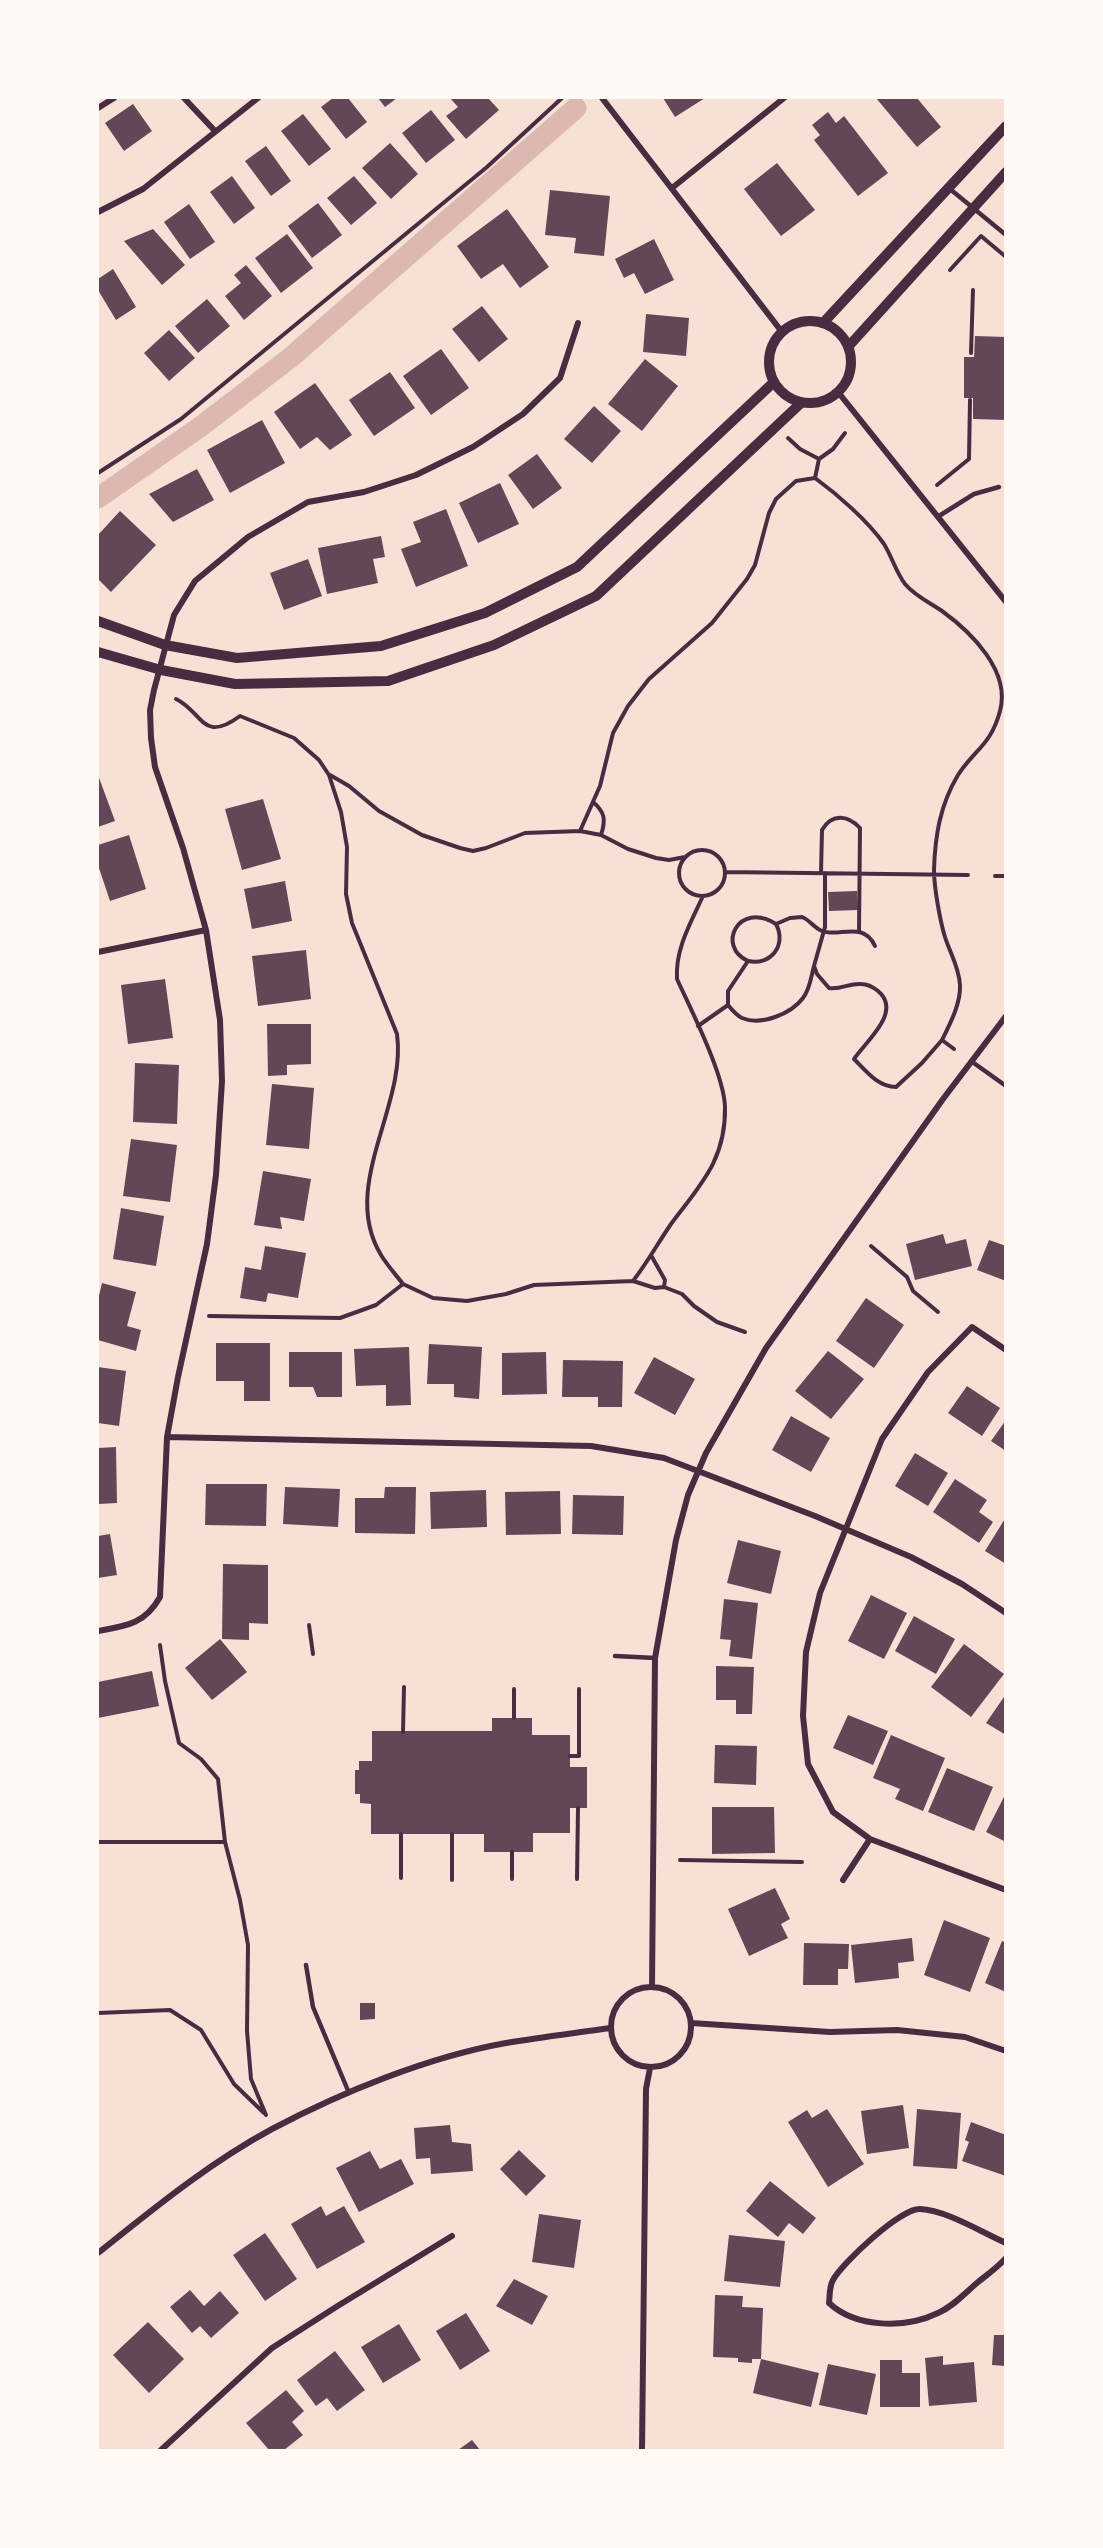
<!DOCTYPE html>
<style>
body{margin:0}
#map{position:relative;width:1103px;height:2548px;overflow:hidden;background:#f7e1d7;font-family:Karla,sans-serif}
canvas{display:block}
.frame{position:absolute;inset:0;border:99px solid #fffaf5;pointer-events:none}
</style>
<div id="map">
<canvas width="1103" height="2548"></canvas>
<div class="frame"></div>
</div>
<script>
const g = document.querySelector('canvas').getContext('2d');
g.lineJoin = 'round';
function trace(path, color, width, dash) { g.strokeStyle = color; g.lineWidth = width; g.lineCap = dash ? 'butt' : 'round'; g.setLineDash(dash || []); g.stroke(path); }
function fillPath(path, color) { g.fillStyle = color; g.fill(path, 'evenodd'); }
const canal = new Path2D(`
 M98 498 200 427 290 358 576 108`);
const building = new Path2D(`
 M333 98H348L367 122 346 139 321 107Z
 M378 98H397L385 107Z
 M450 98H488L499 110 466 139 446 116 458 107Z
 M663 98H705L675 117Z
 M876 98H917L941 127 917 147Z
 M133 104 152 131 124 151 105 123Z
 M431 110 455 140 426 163 402 133Z
 M828 112 836 123 844 116 888 173 858 196 814 140 820 135 812 125Z
 M303 114 331 149 309 166 281 131Z
 M390 143 418 174 391 199 362 168Z
 M266 146 291 181 271 196 245 161Z
 M777 163 815 210 781 236 744 189Z
 M232 176 255 208 234 224 210 192Z
 M354 176 377 203 351 225 327 198Z
 M550 190 610 196 604 256 574 253 576 238 545 235Z
 M318 203 342 235 312 258 288 226Z
 M189 204 215 242 190 259 164 222Z
 M507 209 549 267 520 288 503 264 481 279 457 246Z
 M153 229 185 265 162 285 124 241Z
 M287 234 313 268 281 293 255 258Z
 M654 239 674 280 645 294 634 273 624 278 615 259Z
 M246 265 272 296 244 320 225 296 241 283 234 275Z
 M113 269 136 307 116 320 98 290V279Z
 M207 299 230 326 198 353 175 326Z
 M482 306 508 339 479 362 452 329Z
 M646 314 689 318 686 356 643 352Z
 M169 330 195 358 169 381 144 353Z
 M975 336 1006 337V420L973 419V398H964V357H974Z
 M441 349 469 388 431 415 403 376Z
 M645 359 678 386 642 431 608 404Z
 M390 372 415 408 374 436 349 400Z
 M315 383 352 435 330 450 317 437 300 449 274 412Z
 M594 406 621 431 592 463 564 439Z
 M262 420 285 463 230 493 207 450Z
 M537 454 562 488 533 509 508 475Z
 M197 469 214 500 173 522 149 494Z
 M500 483 519 524 478 543 459 503Z
 M446 509 468 566 416 587 401 549 421 542 413 522Z
 M120 511 156 545 111 592 98 579V535Z
 M381 536 385 557 373 559 378 583 327 594 318 548Z
 M308 559 322 596 284 610 270 573Z
 M98 775 115 821 98 827Z
 M263 799 281 859 242 870 225 809Z
 M129 835 146 889 110 901 98 865V845Z
 M285 881 292 921 252 929 244 889Z
 M857 891 858 910 829 911 828 892Z
 M306 950 311 999 258 1006 252 956Z
 M165 979 173 1038 128 1044 121 985Z
 M267 1024H311V1064L287 1065V1075L268 1076Z
 M135 1063 179 1065 177 1124 133 1122Z
 M272 1084 314 1088 309 1149 266 1145Z
 M131 1139 177 1145 170 1202 123 1196Z
 M263 1171 311 1179 304 1221 280 1217 282 1229 254 1225Z
 M121 1208 164 1216 156 1266 113 1259Z
 M943 1234 946 1244 966 1239 972 1266 915 1280 906 1244Z
 M989 1240 1006 1246V1281L977 1270Z
 M265 1246 306 1253 298 1298 268 1293 266 1302 240 1298 245 1267 261 1270Z
 M102 1283 136 1292 127 1326 141 1330 136 1351 98 1340V1300Z
 M866 1298 904 1325 874 1368 836 1341Z
 M216 1343H270V1401H244V1381H216Z
 M429 1344 482 1347 479 1399 454 1397V1384H427Z
 M409 1347 411 1405 386 1406V1385L356 1386 354 1349Z
 M828 1351 864 1379 831 1419 795 1391Z
 M289 1352H342V1397H317L313 1387H289Z
 M546 1352 547 1394 502 1395V1353Z
 M654 1357 695 1379 675 1415 634 1393Z
 M563 1360 623 1361 622 1407H598V1397H562Z
 M98 1367 126 1371 119 1426 98 1423Z
 M967 1386 1000 1408 982 1436 948 1413Z
 M791 1416 830 1438 811 1472 772 1450Z
 M1006 1420V1451L991 1441Z
 M116 1447 117 1503 98 1504V1448Z
 M915 1453 948 1473 928 1506 895 1486Z
 M955 1479 987 1500 979 1512 993 1522 979 1543 933 1512Z
 M206 1484H267L266 1526 205 1525Z
 M285 1487 340 1489 338 1527 283 1524Z
 M385 1487H416L415 1534 355 1533V1498H384Z
 M486 1490 487 1527 431 1529 430 1492Z
 M560 1491 561 1534 506 1535 505 1492Z
 M573 1495 624 1496 623 1535 572 1534Z
 M1006 1517V1564L985 1551Z
 M110 1534 117 1575 98 1578V1536Z
 M738 1540 781 1551 771 1594 727 1583Z
 M223 1564 268 1565V1624L249 1623V1640L222 1639Z
 M871 1595 907 1613 884 1659 848 1641Z
 M724 1599 758 1603 752 1659 729 1656 731 1640 720 1639Z
 M914 1616 955 1639 936 1674 895 1651Z
 M220 1639 247 1672 212 1700 185 1668Z
 M964 1644 1004 1674 971 1717 931 1687Z
 M716 1666 754 1667 752 1714H736V1700H716Z
 M152 1671 159 1706 98 1718V1682Z
 M1006 1694V1735L986 1723Z
 M848 1715 888 1731 873 1765 833 1748Z
 M492 1718H532V1735H570V1767H587V1808H570V1833H533V1852H484V1834H371V1804L360 1803V1794H355V1770H359V1761H372V1731H492Z
 M891 1735 945 1758 923 1811 895 1799 900 1789 873 1778Z
 M715 1745 757 1746 756 1785 714 1783Z
 M947 1768 993 1787 974 1831 928 1812Z
 M1006 1793V1842L986 1832Z
 M712 1807H774L775 1853 712 1854Z
 M775 1888 790 1919 781 1924 788 1938 749 1956 728 1909Z
 M944 1920 990 1938 970 1992 924 1975Z
 M912 1938 914 1961 898 1963 899 1978 855 1983 851 1945Z
 M1002 1941 1006 1943V1992L985 1983Z
 M804 1943 849 1944 848 1969H838V1985H803Z
 M360 2003H375V2019L360 2020Z
 M903 2105 909 2148 867 2154 861 2111Z
 M827 2109 864 2164 828 2187 788 2122 807 2110 812 2118Z
 M917 2109 961 2113 957 2169 913 2166Z
 M971 2122 1006 2135V2176L962 2161 969 2142 965 2140Z
 M450 2125 452 2142 471 2144 473 2171 431 2174 430 2158 416 2159 414 2128Z
 M519 2150 546 2176 526 2196 500 2169Z
 M370 2151 380 2169 401 2159 414 2184 359 2212 336 2168Z
 M770 2181 816 2218 803 2234 789 2223 778 2237 746 2211Z
 M321 2206 326 2216 344 2206 365 2242 317 2269 291 2224Z
 M539 2214 581 2220 574 2268 532 2262Z
 M265 2233 297 2279 265 2301 233 2255Z
 M729 2235 785 2241 780 2287 724 2281Z
 M514 2279 548 2296 532 2325 496 2306Z
 M190 2290 204 2306 220 2291 239 2313 211 2338 200 2326 192 2333 170 2307Z
 M715 2295 743 2296 742 2307 763 2308 761 2359H752V2363L738 2362V2358L713 2357Z
 M466 2313 490 2351 460 2370 436 2331Z
 M148 2322 184 2359 149 2393 113 2355Z
 M399 2324 421 2360 383 2383 361 2347Z
 M994 2335H1006V2366L992 2365Z
 M335 2351 365 2390 337 2411 327 2398 316 2406 297 2380Z
 M943 2356V2365L974 2362 977 2402 929 2406 925 2358Z
 M761 2359 819 2373 811 2407 753 2393Z
 M880 2360H902V2373H920V2407H880Z
 M828 2364 876 2374 867 2415 819 2405Z
 M286 2390 304 2411 292 2422 303 2435 284 2450H269L246 2423Z
 M472 2440 480 2450H458Z`);
const path = new Path2D(`
 M950 270 981 236 1006 257
 M971 353 973 290
 M788 438 800 449 819 459
 M98 473 181 419 487 167 562 98
 M815 478 819 459 833 449 845 433
 M937 485 969 459 970 400
 M176 699C203 712 202 744 240 716L294 738 319 760 329 775 341 812 347 847 346 894 352 923 397 1034C407 1107 339 1186 381 1255 387 1265 396 1275 403 1284L376 1305 340 1318 209 1316
 M330 775 349 786 379 811 422 835 460 848 473 851 486 848 525 833 580 831 601 835 628 849 656 858 669 860 685 857
 M593 802C605 812 606 820 601 835
 M580 831 600 786 613 733 628 706 649 679 712 623 747 579 755 565 769 513 776 499 796 481 815 478C837 494 868 521 884 544 892 557 896 572 905 584 915 596 929 602 942 611 971 632 1011 671 1000 711 991 745 975 749 958 775 940 805 935 836 934 870 934 887 940 921 945 937 950 953 959 967 960 985 961 1003 950 1024 942 1040L954 1049
 M679 873a23 23 0 1 1 46 0a23 23 0 1 1-46 0Z
 M725 872 968 875
 M821 873 822 830C832 813 848 815 860 828L859 932
 M825 873V927L814 966 817 974 829 988C841 990 849 983 861 984 868 984 873 987 878 991 903 1012 865 1042 854 1059 866 1071 878 1087 896 1087L922 1063 942 1040
 M995 876H1006
 M748 961C716 947 738 900 776 924
 M728 1005V991L748 961C771 966 787 945 776 924L790 918 802 917C810 920 814 928 822 931 838 938 863 920 875 946
 M698 1026 728 1005C732 1010 736 1015 742 1018 761 1026 791 1014 803 998 810 989 811 977 814 966
 M871 1246 907 1277 913 1291 938 1312
 M652 1257 665 1280 664 1287
 M633 1281C647 1263 658 1243 671 1224 700 1185 726 1160 725 1107 724 1074 691 1010 677 979 675 949 691 922 703 896
 M403 1284 433 1298 467 1301 506 1294 534 1285 633 1281 655 1288 664 1287 682 1294 694 1306 717 1322 745 1332
 M309 1625 313 1654
 M160 1645 165 1681 179 1743 201 1759 218 1779 225 1842 240 1900 248 1945 247 2031 251 2079 266 2115
 M514 1718V1689
 M403 1732 404 1687
 M570 1756H579V1689
 M98 1842H225
 M512 1852V1879
 M680 1860 802 1862
 M401 1878V1834
 M577 1879 578 1808
 M452 1880V1834
 M98 2013 170 2010 201 2030 234 2084 264 2113`);
const service = new Path2D(`
 M950 189 1006 235
 M939 516 974 494 999 487
 M971 1061 1006 1086
 M615 1656 655 1658
 M306 1965 313 2007 349 2093`);
const minor = new Path2D(`
 M184 98 215 131
 M602 98 782 332
 M98 108 114 98
 M672 188 784 98
 M98 212 143 189 258 98
 M838 392 1006 602
 M98 952 206 930
 M1006 1350 972 1327 928 1372 882 1439 820 1593 806 1652 803 1716 808 1764 833 1812 870 1839 1006 1890
 M167 1437 591 1446 664 1458 815 1516 911 1557 962 1584 1006 1613
 M98 1631C126 1626 145 1624 160 1597L167 1437 178 1377 207 1244 216 1175 222 1081 220 1020 206 930 183 848 155 767 151 738 150 710 154 690 174 615 195 581 248 537 308 502 364 492 416 475 473 447 523 414 560 378 578 323
 M843 1880 870 1839
 M611 2027a40 40 0 1 1 80 0a40 40 0 1 1-80 0Z
 M652 1987 655 1658 676 1540 688 1495 706 1453 766 1348 943 1099 1006 1016
 M691 2023 830 2032 897 2030 965 2037 1006 2051
 M1006 2243C981 2232 946 2210 920 2209 901 2208 842 2263 833 2280 829 2287 830 2296 829 2303 856 2328 905 2329 938 2313 954 2306 965 2293 978 2282 987 2275 998 2267 1006 2258
 M98 2253C153 2209 209 2163 272 2129 342 2092 428 2057 506 2043 541 2037 576 2033 610 2028
 M161 2450 272 2348 336 2307 452 2236
 M642 2450 646 2089 650 2068`);
const tertiary = new Path2D(`
 M769 362a41 41 0 1 1 82 0a41 41 0 1 1-82 0Z
 M823 323 1006 126
 M848 347 1006 172
 M98 621 165 645 237 658 381 646 485 613 577 567 774 382
 M98 652 161 670 235 684 388 681 494 645 596 596 802 402`);
trace(canal, '#dcb8b0', 21);
fillPath(building, '#644757');
trace(path, '#4a2c40', 4);
trace(service, '#4a2c40', 4.5);
trace(minor, '#4a2c40', 6);
trace(tertiary, '#4a2c40', 10);
</script>
